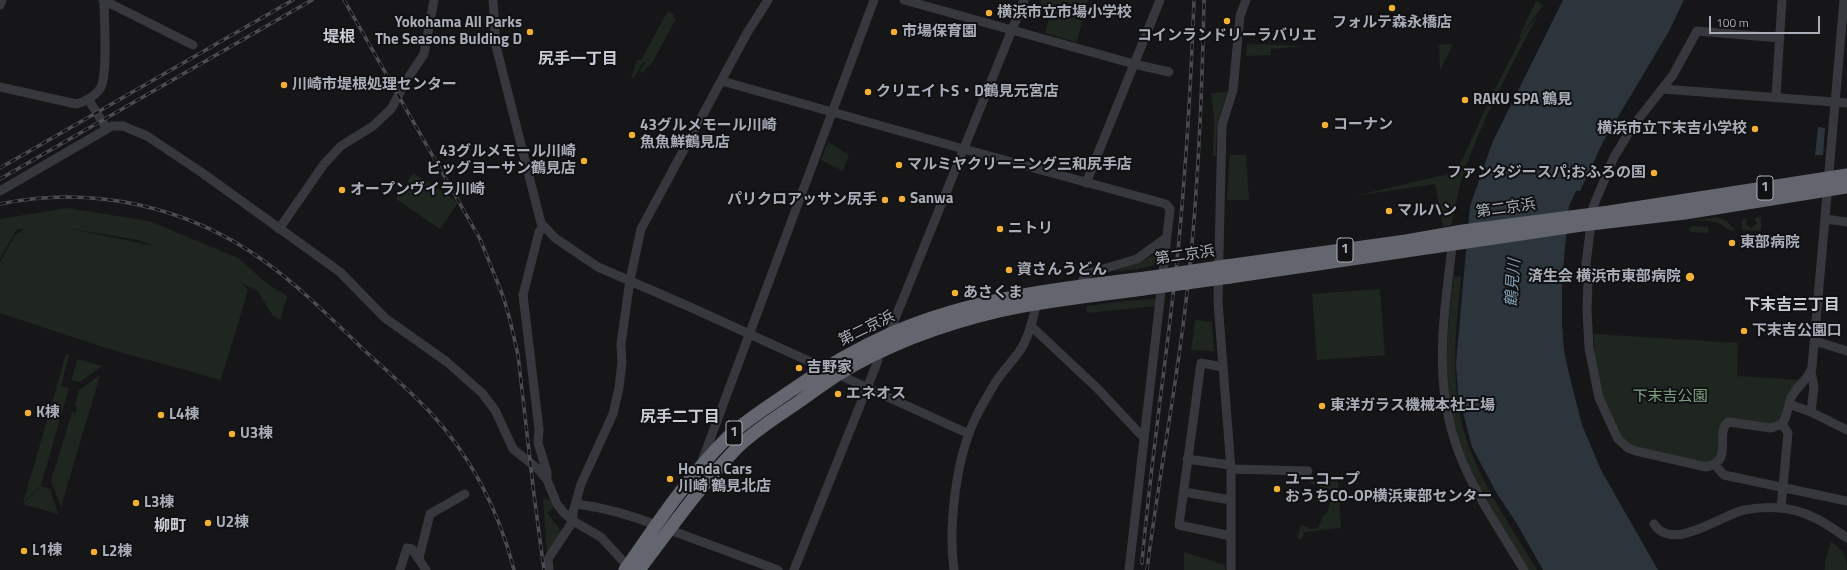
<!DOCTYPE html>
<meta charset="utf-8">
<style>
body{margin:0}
#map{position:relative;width:1847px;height:570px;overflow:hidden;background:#161618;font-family:"Titillium Web",sans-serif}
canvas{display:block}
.scale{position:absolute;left:1709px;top:16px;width:111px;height:18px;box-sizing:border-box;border:2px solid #a8adb8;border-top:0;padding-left:5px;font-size:12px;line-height:14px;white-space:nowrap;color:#a8adb8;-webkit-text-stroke:3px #111113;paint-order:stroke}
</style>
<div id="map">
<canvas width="1847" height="570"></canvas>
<div class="scale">100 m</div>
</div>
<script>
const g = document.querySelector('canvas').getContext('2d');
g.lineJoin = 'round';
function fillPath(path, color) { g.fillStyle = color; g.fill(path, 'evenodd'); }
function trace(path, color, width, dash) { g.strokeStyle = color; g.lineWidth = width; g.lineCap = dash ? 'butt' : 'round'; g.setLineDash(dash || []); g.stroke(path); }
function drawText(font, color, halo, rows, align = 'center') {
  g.font = font + ' "Titillium Web","Noto Sans JP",sans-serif'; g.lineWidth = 4; g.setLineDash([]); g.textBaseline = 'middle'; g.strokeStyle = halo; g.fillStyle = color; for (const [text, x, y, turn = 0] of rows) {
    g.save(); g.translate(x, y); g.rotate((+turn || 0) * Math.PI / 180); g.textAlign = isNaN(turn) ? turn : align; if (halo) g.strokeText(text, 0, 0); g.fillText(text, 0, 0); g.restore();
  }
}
const green = new Path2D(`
 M1041 0H1088L1077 41 1075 42 1045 33 1051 12 1040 9Z
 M1536 1 1543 5 1522 35 1538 15C1511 67 1482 119 1463 175 1457 192 1456 209 1451 225L1443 227 1435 184 1354 196 1453 173 1461 162 1489 101 1521 38 1519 37Z
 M668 11 674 15 673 17 676 19 652 63 645 69 644 73 640 71 645 63 643 62 634 78 631 79 637 60H641Z
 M1247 44 1305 46 1271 49V55L1246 56Z
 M1453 44 1440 70 1439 45Z
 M1227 92 1217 124 1216 156H1213L1214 119 1211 93Z
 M828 142 849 155 843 171 821 160Z
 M1230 155H1246L1249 200H1227Z
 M413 173 455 200 457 204 440 229 396 199Z
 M67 208 149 221 238 258 269 285 287 296 281 319 273 316 257 290 242 284 248 290 221 380 109 349 0 313V262L15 235 25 229H17L0 259V219ZM67 228 138 240 154 246Z
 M1717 217 1727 221 1735 231C1726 231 1725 225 1717 223 1709 220 1699 221 1690 221Z
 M1761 217V229L1759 231 1742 230V220L1747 219 1746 225 1752 228 1757 223 1754 218Z
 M1692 226 1708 227 1709 231 1707 233 1691 232 1689 229Z
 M1156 253 1160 254 1159 264 1143 268 1114 272 1145 260Z
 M1454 276 1461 277C1456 325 1451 372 1461 419 1472 472 1510 524 1537 570H1529C1495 513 1454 457 1448 389 1445 351 1449 314 1454 276Z
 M1380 289 1385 355 1317 360 1312 294Z
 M1155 299V306L1087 313 1086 306 1134 300Z
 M1195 320 1212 322 1214 351 1191 350Z
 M1594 334 1738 343 1737 376 1803 380 1785 414 1776 425 1731 419 1720 452 1710 464 1636 449 1624 443 1602 397 1595 367Z
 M66 354 69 355 61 386 69 388 41 485 23 503Z
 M78 359 102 366 80 382 71 380Z
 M100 375 61 507 51 481 72 412 76 413 77 407 75 406 79 390Z
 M1325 473 1337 477 1338 481 1341 528 1304 532 1302 540 1297 538 1301 525 1311 529 1318 528 1324 514 1326 515 1334 491 1310 483V481L1321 483Z
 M41 486 50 489 58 514 23 504Z
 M543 498 551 501 554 508 547 513 562 532 547 554Z
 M1831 541C1843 551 1847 554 1847 570H1825V562Z
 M1184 552 1225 565V570H1184Z`);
const water = new Path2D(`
 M1563 0H1684L1668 33 1603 142 1580 191H1576L1569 206 1562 279V324L1564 351 1570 378 1582 425 1601 470 1658 570H1543L1517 524 1496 492 1472 447 1458 393 1456 364 1470 206 1493 141Z
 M1818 127 1825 128 1823 155H1815Z`);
const minorTunnel = new Path2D(`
 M1160 300 1164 262`);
const minor = new Path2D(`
 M103 0 193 45
 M493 0 496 46 541 223 555 238 598 267 690 307 969 434
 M904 0 1134 64 1169 72
 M0 5 2 0
 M1780 38 1697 31 1673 75 1633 126 1614 157 1593 207 1586 264 1588 280 1587 310 1589 348 1599 398 1618 439 1628 448 1636 451 1706 467C1735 461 1714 434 1728 422L1771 428 1782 424
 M722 81 953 146 1166 204 1170 209 1164 262
 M0 87 76 104C85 102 97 95 101 87 108 72 104 19 104 0
 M1663 89 1847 103
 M1776 96 1782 0
 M88 99 107 129
 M1086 183 1160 0
 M0 191 112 126H123L147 136 201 172 340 272 385 318 447 362 482 393 495 410 513 449 538 469 547 480 557 504 564 513 573 521 601 537 631 570
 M1825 219 1847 222
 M543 226 539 232 523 295 539 429 538 443 547 472V480
 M279 229 324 164 341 146 373 126 391 109 408 78 424 54 434 0
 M1453 239C1444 318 1430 389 1464 465 1480 502 1504 536 1524 570
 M1083 286V280L1086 274 1137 259 1166 238
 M1031 326 1097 388 1143 437
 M894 332 892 326 1024 0
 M1815 341 1847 351
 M1223 367 1201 363 1179 525 1231 536
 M1811 371 1814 387 1811 412
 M1789 404 1811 412 1847 430
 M1187 459 1230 465
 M702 461 874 0
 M1714 464 1724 475 1847 501
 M1231 469 1308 471
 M1184 492 1231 500
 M577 504C606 508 628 514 656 525
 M1781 508 1788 433 1782 424C1788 416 1787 407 1791 398 1797 385 1808 381 1812 367L1844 0
 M1654 524C1672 553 1721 515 1744 510 1755 508 1769 507 1780 508 1806 510 1826 523 1847 538
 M670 530 778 570
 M419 558 430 514 465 494
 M400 570 407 548 412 549 426 570
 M549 570 548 559 573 521V512L581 484 613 414 619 388 622 362 621 344 630 280 641 229 747 33 768 0
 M794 570 875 368 878 360 877 354
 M954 570C948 526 956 461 974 421 980 408 988 395 995 383 1002 372 1011 363 1019 352 1029 338 1032 320 1037 304
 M1129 570 1160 300
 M1231 570V469L1218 302 1220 209 1222 125 1233 90 1240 16 1246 0`);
const highway = new Path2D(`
 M1226 266 1406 241 1463 231 1609 212 1847 175
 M1230 277 1582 225 1685 213 1847 187
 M625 570C656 525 687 478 726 439 744 421 769 406 789 392 822 369 856 349 892 333 972 298 1061 288 1146 278
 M639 570C670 529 700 486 735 450 752 432 780 415 800 401 812 392 825 383 837 375 886 345 944 324 999 311 1046 300 1095 296 1143 289`);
const rail = new Path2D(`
 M344 0 480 239 503 296 510 320 518 355 534 495 544 570
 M0 168 293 0
 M0 179 312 0
 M0 204C92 185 188 206 264 261 300 287 332 319 364 350 386 370 409 390 429 411 471 456 499 511 514 570
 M1142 563C1151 459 1167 355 1178 251 1186 167 1191 84 1194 0
 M1147 570C1158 480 1176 391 1186 301 1198 202 1202 100 1204 0`);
const highwayBridge = new Path2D(`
 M1146 278 1226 266
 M1143 289 1230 277`);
const markers = [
 [1392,8,4,"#f2b134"],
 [989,13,4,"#f2b134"],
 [1227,21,4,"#f2b134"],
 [530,32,4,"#f2b134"],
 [894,32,4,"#f2b134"],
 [284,85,4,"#f2b134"],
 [868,92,4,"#f2b134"],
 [1465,100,4,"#f2b134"],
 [1325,125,4,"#f2b134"],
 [1755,129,4,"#f2b134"],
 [632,135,4,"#f2b134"],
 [584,161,4,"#f2b134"],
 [899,165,4,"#f2b134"],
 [1654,173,4,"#f2b134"],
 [342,190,4,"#f2b134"],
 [902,199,4,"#f2b134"],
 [885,200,4,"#f2b134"],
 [1389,211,4,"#f2b134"],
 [1000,229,4,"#f2b134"],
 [1732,243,4,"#f2b134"],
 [1009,270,4,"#f2b134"],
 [1690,277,5,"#f2b134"],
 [955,293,4,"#f2b134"],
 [1744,331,4,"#f2b134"],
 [799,368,4,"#f2b134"],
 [838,394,4,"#f2b134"],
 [1322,406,4,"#f2b134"],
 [28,413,4,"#f2b134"],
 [161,415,4,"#f2b134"],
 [232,434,4,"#f2b134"],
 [670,479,4,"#f2b134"],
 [1277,489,4,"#f2b134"],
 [136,503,4,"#f2b134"],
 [208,523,4,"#f2b134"],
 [24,551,4,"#f2b134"],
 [94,552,4,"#f2b134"]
];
const shields = [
 [1765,188,16],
 [1345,250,16],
 [734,433,16]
];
const shieldNames = [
 ["1",1765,188],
 ["1",1345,250],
 ["1",734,433]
];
const poiNames = [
 ["横浜市立市場小学校",997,13],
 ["Yokohama All Parks",522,23,"right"],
 ["The Seasons Bulding D",522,40,"right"],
 ["フォルテ森永橋店",1392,23,"center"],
 ["市場保育園",902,32],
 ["コインランドリーラバリエ",1227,36,"center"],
 ["川崎市堤根処理センター",292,85],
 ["クリエイトS・D鶴見元宮店",876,92],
 ["RAKU SPA 鶴見",1473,100],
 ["コーナン",1333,125],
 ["43グルメモール川崎",640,126],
 ["魚魚鮮鶴見店",640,143],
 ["横浜市立下末吉小学校",1747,129,"right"],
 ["43グルメモール川崎",576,152,"right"],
 ["ビッグヨーサン鶴見店",576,169,"right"],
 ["マルミヤクリーニング三和尻手店",907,165],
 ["ファンタジースパ;おふろの国",1646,173,"right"],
 ["オープンヴイラ川崎",350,190],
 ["Sanwa",910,199],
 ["パリクロアッサン尻手",877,200,"right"],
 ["マルハン",1397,211],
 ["ニトリ",1008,229],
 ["東部病院",1740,243],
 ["資さんうどん",1017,270],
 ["済生会 横浜市東部病院",1681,277,"right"],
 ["あさくま",963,293],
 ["下末吉公園口",1752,331],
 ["吉野家",807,368],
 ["エネオス",846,394],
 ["東洋ガラス機械本社工場",1330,406],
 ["K棟",36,413],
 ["L4棟",169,415],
 ["U3棟",240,434],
 ["Honda Cars",678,470],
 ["川崎 鶴見北店",678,487],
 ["ユーコープ",1285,480],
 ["おうちCO-OP横浜東部センター",1285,497],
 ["L3棟",144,503],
 ["U2棟",216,523],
 ["L1棟",32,551],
 ["L2棟",102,552]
];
const streetNames = [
 ["第二京浜",1506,209,-8],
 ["第二京浜",1185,256,-8],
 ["第二京浜",867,329,-26]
];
const parkNames = [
 ["下末吉公園",1670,397]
];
const neighbourhoodNames = [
 ["堤根",339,38],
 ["尻手一丁目",578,60],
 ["下末吉三丁目",1792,306],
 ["尻手二丁目",680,418],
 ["柳町",170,527]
];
const waterNames = [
 ["鶴見川",1514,283,-86]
];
fillPath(green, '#1e261f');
fillPath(water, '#2c353c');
trace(minorTunnel, '#333438', 9, [9, 4.5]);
trace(minor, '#37383d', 9);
trace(highway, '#63666e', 13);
trace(rail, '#4a4c52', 3.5);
trace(rail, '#111113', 2, [6]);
trace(highwayBridge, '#63666e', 13);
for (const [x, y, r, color] of markers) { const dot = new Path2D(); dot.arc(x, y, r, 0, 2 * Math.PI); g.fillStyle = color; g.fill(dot); trace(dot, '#111113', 1.5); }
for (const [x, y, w] of shields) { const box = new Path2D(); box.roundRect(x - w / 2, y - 12, w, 24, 3); g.fillStyle = '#111113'; g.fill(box); trace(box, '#a8adb8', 1); }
drawText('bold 14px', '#a8adb8', null, shieldNames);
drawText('bold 15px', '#a8adb8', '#111113', poiNames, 'left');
drawText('15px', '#a8adb8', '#111113', streetNames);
drawText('15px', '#7fa381', '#111113', parkNames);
drawText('bold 16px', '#c9ccd4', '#111113', neighbourhoodNames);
drawText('italic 16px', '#7f9bb3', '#111113', waterNames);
</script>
